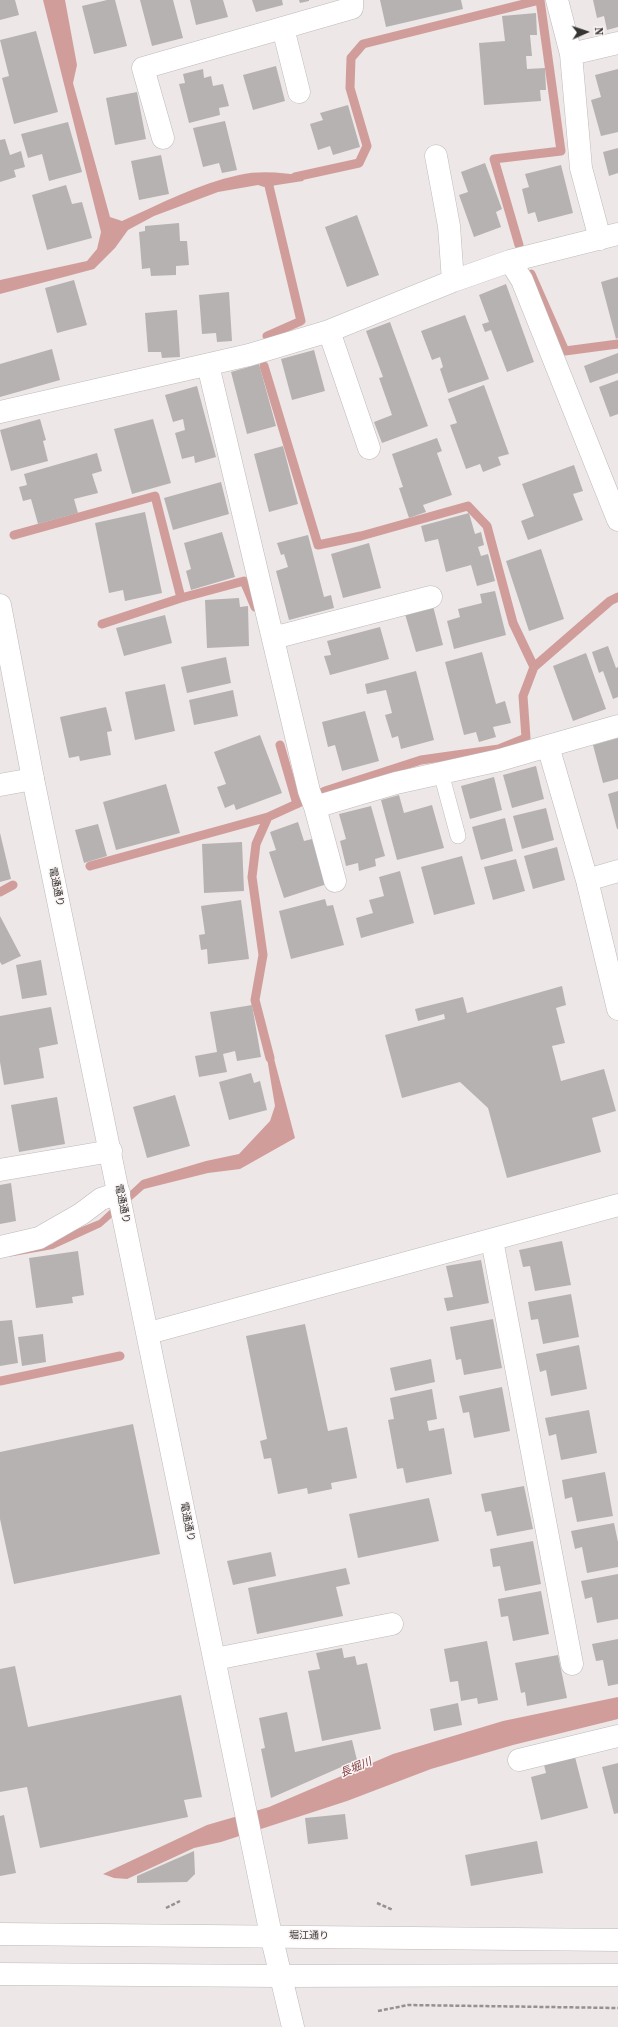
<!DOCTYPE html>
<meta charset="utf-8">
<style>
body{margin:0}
#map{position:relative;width:618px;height:2027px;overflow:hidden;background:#ede7e7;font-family:"Source Serif 4",serif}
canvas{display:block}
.north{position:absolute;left:566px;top:12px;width:40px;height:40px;-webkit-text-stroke:3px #faf4f4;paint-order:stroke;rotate:87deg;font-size:11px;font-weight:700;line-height:16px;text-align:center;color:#353333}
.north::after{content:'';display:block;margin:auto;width:14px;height:18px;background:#353333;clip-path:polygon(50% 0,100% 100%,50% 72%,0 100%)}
</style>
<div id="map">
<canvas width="618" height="2027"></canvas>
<div class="north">N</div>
</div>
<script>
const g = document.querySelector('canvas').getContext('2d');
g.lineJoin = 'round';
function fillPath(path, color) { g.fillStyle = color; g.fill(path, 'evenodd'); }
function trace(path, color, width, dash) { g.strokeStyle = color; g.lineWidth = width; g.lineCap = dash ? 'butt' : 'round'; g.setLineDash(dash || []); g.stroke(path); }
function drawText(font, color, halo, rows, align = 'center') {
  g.font = font + ' "Source Serif 4","Noto Sans JP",serif'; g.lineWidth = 3; g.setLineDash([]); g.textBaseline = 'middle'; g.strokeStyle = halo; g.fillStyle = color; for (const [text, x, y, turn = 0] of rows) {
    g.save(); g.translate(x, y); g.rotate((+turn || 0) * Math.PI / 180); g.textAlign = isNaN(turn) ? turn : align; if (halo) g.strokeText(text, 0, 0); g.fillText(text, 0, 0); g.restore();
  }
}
const water = new Path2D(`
 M43 0H65L77 65 73 83 110 217 122 221C160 204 198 184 239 175 261 170 284 173 306 176L303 181 264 187 258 185 218 192 154 216 128 230 115 248 94 269 0 294V280L87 261 97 249 101 232Z
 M268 1047 272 1051 295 1138 240 1169 208 1173 144 1189 101 1227 53 1249 8 1257 52 1244 67 1233 99 1220 142 1180 206 1161 239 1154 270 1121 275 1106 267 1058Z
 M618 1697V1719L513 1745 431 1769 347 1801 221 1842 194 1848 127 1879 114 1878 103 1874 207 1825 269 1807 393 1754 503 1721Z`);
const stream = new Path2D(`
 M295 177 359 163 367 146 350 88 351 58 363 44 540 0 561 151 494 159 519 245
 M531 274 565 351 618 344
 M267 336 301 321 269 186 271 179
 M264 366 318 545 361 536 468 506 487 526 513 623 534 667
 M14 535 155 496 181 598 244 581 255 607
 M102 624 181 598
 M280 745 297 804
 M268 817 256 844 252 877 263 955 255 1000 270 1058
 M90 866 268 817 325 791 421 760 499 749 526 738 523 696 534 667 610 601 618 597
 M0 892 13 885
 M0 1381 120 1356`);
const building = new Path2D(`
 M0 0H15L19 15 0 20Z
 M107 0H115L127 46 94 54 82 6Z
 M140 0H173L183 38 152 46Z
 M190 0H223L228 17 196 25Z
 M252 0H282L283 5 256 12Z
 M299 0H309V1L300 3Z
 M380 0H461L463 9 386 27Z
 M593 0H618V27L607 30 604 16 597 18Z
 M536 13 537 35H530L532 56H526L527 69 545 68 546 90H540L541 101 484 105 479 43 505 41 502 16Z
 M36 31 58 112 14 124 2 78 9 76 0 40Z
 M276 66 285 101 253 110 243 75Z
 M203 69 204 78 211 76 213 86 223 84 229 106 219 108 220 115 189 123 179 84 185 83 183 74Z
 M618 69V132L601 136 591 100 601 97 595 75Z
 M137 92 146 139 115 145 106 98Z
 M348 105 360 147 333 155 330 146 318 150 310 124 323 120 320 113Z
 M225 121 237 170 222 173 219 163 203 167 193 128Z
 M68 122 82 172 49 181 42 154 28 158 21 134Z
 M5 139 10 155 21 151 25 167 14 170 16 177 0 182V140Z
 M618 148V173L609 176 603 152Z
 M161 155 169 194 139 200 131 161Z
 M485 163 502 209 496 212 501 227 474 237 459 195 468 192 461 172Z
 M561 165 573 213 538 222 535 212 528 214 522 189 529 187 525 174Z
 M66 185 72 204 82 202 92 238 47 250 32 195Z
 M357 215 379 275 347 287 325 227Z
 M179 223 180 241H187L189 265 176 266V275L151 276 150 268 142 269 139 232 145 231V226Z
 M618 277V338L616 339 601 282Z
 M74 280 87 325 57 333 45 288Z
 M506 284 534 362 507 372 491 330 485 332 482 324 489 322 479 295Z
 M229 292 232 341 217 342 216 333 202 334 199 295Z
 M177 310 180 357 162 358 161 352H148L145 313Z
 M465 315 489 379 448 393 440 369 443 367 440 357 432 360 421 331Z
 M390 322 428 426 382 443 374 422 392 415 379 378 383 377 366 331Z
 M52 349 60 380 0 397V364Z
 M314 350 325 391 292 400 281 359Z
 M618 353V373L590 383 584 366Z
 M259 364 276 426 247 434 231 372Z
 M618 380V414L610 417 599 387Z
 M484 385 509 454 498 457 501 465 483 472 480 464 466 469 450 425 457 423 448 399Z
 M197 386 216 457 195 463 194 456 182 459 175 433 185 430 183 419 173 422 165 395Z
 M40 419 46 440 43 441 48 461 11 471 0 430Z
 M153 419 171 483 132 494 114 429Z
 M437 438 442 451 437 453 452 495 423 505 426 512 409 518 399 488 403 487 392 454Z
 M283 446 298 504 269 512 254 454Z
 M97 453 102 471 92 474 98 493 74 499 78 513 38 524 31 499 23 501 19 487 27 485 24 474Z
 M574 465 583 491 573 494 583 520 528 540 521 521 534 516 522 484Z
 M221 482 229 514 173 530 164 498Z
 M145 512 162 593 125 601 123 590 109 593 95 523Z
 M469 513 475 534 481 532 484 545 478 547 481 556 488 554 495 581 477 586 471 565 446 572 438 539 425 542 421 526Z
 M222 532 235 577 191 590 186 571 191 569 184 543Z
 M308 535 324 597 331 595 334 608 289 620 276 571 288 567 284 554 281 555 277 543Z
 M369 543 381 588 343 598 331 554Z
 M541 549 564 619 529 631 506 561Z
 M495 591 506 635 454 649 447 621 460 617 458 609 482 603 480 594Z
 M239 598 240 607 248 606 249 646 207 648 205 600Z
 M433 606 443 645 416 652 405 614Z
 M165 615 172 643 124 656 116 628Z
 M380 627 389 659 330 675 324 656 331 655 327 641Z
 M608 646 616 668 618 667V697L613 699 603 671 599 673 592 652Z
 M482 652 496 704 505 701 511 723 493 727 496 737 479 742 476 732 464 735 445 662Z
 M586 653 606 709 573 721 553 666Z
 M226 657 231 683 187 693 181 667Z
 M416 671 434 740 401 749 398 736 392 738 385 715 392 713 386 690 367 694 365 684Z
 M165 684 175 731 135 740 125 692Z
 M233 690 238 716 194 725 189 700Z
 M106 707 112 731 107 732 111 755 80 761 79 756 69 758 60 717Z
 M365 711 379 761 342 771 335 745 328 747 322 722Z
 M260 735 282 793 236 810 234 804 225 808 217 787 226 784 214 752Z
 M618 738V779L603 783 593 745Z
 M536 766 544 799 512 808 503 775Z
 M494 777 502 810 470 819 461 786Z
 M166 784 180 833 116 850 103 802Z
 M618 791V829H617L608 794Z
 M399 795 404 813 432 805 444 848 397 860 381 800Z
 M371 806 385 856 375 859 376 866 359 871 358 863 346 866 340 841 346 839 339 814Z
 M546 808 554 840 522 849 513 816Z
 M505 818 513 851 481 860 472 827Z
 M298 822 304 841 312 839 327 884 284 898 269 852 276 850 270 832Z
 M98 824 107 856 84 863 75 830Z
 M0 833 11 879 0 882Z
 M242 842 244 891 204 893 202 844Z
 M557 847 565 880 533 889 524 856Z
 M462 856 475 904 434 915 421 867Z
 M516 859 525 891 493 900 484 867Z
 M400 871 414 923 361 938 356 918 373 913 369 900 384 896 379 877Z
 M325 899 327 906 333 905 344 945 291 959 279 911Z
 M241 900 249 959 208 964 207 949 201 950 199 935 205 934 201 906Z
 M0 916 21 956 2 965 0 962Z
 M41 960 47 995 22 999 16 965Z
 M562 986 566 1005 556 1008 565 1043 552 1046 561 1081 604 1069 616 1111 592 1118 601 1152 507 1178 488 1108 460 1082 402 1098 385 1035 445 1019 444 1014 418 1021 415 1009 463 997 467 1013Z
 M252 1005 261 1057 237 1061 235 1051 223 1054 227 1072 199 1077 195 1056 217 1052 210 1012Z
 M51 1007 58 1044 39 1048 44 1078 4 1085 0 1062V1016Z
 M251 1073 254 1083 260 1081 267 1110 229 1120 219 1082Z
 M175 1095 190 1146 147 1158 133 1107Z
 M57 1097 65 1144 19 1152 11 1105Z
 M11 1183 16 1221 0 1224V1185Z
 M562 1241 571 1285 535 1291 530 1266 523 1267 519 1250Z
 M78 1251 84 1295 72 1297 73 1303 36 1308 29 1258Z
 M481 1260 489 1303 447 1311 444 1298 453 1297 446 1266Z
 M571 1294 579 1337 543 1344 538 1319 531 1320 528 1302Z
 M493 1319 502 1368 464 1375 461 1359 456 1360 450 1327Z
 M12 1320 18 1363 0 1366V1321Z
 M305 1324 328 1431 347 1427 357 1478 331 1483 332 1489 308 1494 307 1488 278 1494 271 1458 264 1459 260 1441 267 1439 246 1336Z
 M43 1334 46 1362 22 1366 18 1337Z
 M579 1345 587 1389 551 1396 546 1370 540 1372 536 1354Z
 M431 1359 435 1382 395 1391 390 1368Z
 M502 1387 510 1431 474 1438 469 1412 463 1413 459 1396Z
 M432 1389 437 1419 427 1421 429 1431 444 1428 452 1474 406 1483 403 1468 397 1469 388 1420 394 1419 390 1398Z
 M589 1410 597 1453 561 1460 556 1434 549 1436 545 1418Z
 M133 1424 160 1554 14 1584 0 1519V1452Z
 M605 1472 613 1516 577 1522 572 1497 565 1499 562 1480Z
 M524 1486 533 1529 497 1536 491 1511 485 1512 481 1494Z
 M429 1498 439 1541 358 1558 349 1514Z
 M614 1523 618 1542V1567L587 1573 582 1547 575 1549 571 1531Z
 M533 1541 541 1584 505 1591 500 1566 493 1567 490 1549Z
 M271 1552 276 1576 233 1585 227 1561Z
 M346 1568 350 1584 336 1587 343 1616 257 1634 248 1588Z
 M618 1574V1619L597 1623 592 1597 585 1599 581 1581Z
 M541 1591 549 1634 513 1641 508 1616 501 1617 498 1599Z
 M618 1639V1684L608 1686 603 1660 596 1661 592 1644Z
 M487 1641 498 1700 478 1704 477 1698 461 1701 458 1681 450 1682 444 1649Z
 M342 1648 344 1658 355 1656 357 1665 367 1663 381 1729 322 1741 308 1671 320 1669 316 1653Z
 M558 1655 567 1698 527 1706 525 1692 521 1693 515 1663Z
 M15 1666 28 1727 181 1695 202 1797 184 1800 188 1817 40 1848 27 1787 0 1792V1669Z
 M458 1703 462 1725 434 1731 430 1709Z
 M287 1712 295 1752 352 1740 357 1760 271 1798 261 1749 265 1748 259 1718Z
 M575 1757 588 1808 541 1820 531 1777 546 1773 544 1765Z
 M618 1763V1813L614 1814 602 1767Z
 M345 1814 348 1839 308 1844 305 1818Z
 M4 1815 16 1873 0 1876V1816Z
 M537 1841 543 1873 471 1886 465 1855Z
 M194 1851 195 1874 187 1882 137 1883V1876Z`);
const path = new Path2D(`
 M377 1903 393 1910
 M166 1908 180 1901
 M378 2011 408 2005 618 2008`);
const lane = new Path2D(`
 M441 773 458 836`);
const street = new Path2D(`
 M557 0 571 54 581 168 600 239
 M283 28 299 92
 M571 54 618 43
 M163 138 143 68 352 8V0
 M436 156 449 226 453 281
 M510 261 522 280 618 520
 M329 331 369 448
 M208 365 309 791 315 807 335 881
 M0 412 249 355 329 331 453 281 510 261 618 234
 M273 638 431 597
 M548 746 618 726
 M0 785 33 779
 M315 807 396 783 500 760 548 746 587 880 618 1009
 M587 880 618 871
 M0 1170 111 1151
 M492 1240 572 1664
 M0 1247 39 1238 81 1214 101 1199 119 1193
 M149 1333 618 1205
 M215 1659 392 1624
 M519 1760 618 1736`);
const secondary = new Path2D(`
 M0 605 33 779 271 1935 293 2027`);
const highway = new Path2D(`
 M0 1934 618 1940
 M0 1974 280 1976 618 1975`);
const streetNames = [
 ["電通通り",56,887,78],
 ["電通通り",122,1204,78],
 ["電通通り",187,1522,79],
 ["堀江通り",309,1936,1]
];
const waterNames = [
 ["長堀川",356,1768,-23]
];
fillPath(water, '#d19d9b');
trace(stream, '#d19d9b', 9);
fillPath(building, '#b7b2b2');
trace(lane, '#bfb9b9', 16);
trace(street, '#bfb9b9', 23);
trace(secondary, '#bfb9b9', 23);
trace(highway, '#bfb9b9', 23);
trace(path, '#959191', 2.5, [4, 2]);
trace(lane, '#fff', 15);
trace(street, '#fff', 22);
trace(secondary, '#fff', 22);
trace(highway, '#fff', 22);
drawText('10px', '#353333', '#faf4f4', streetNames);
drawText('italic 11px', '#823f41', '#faf4f4', waterNames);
</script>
